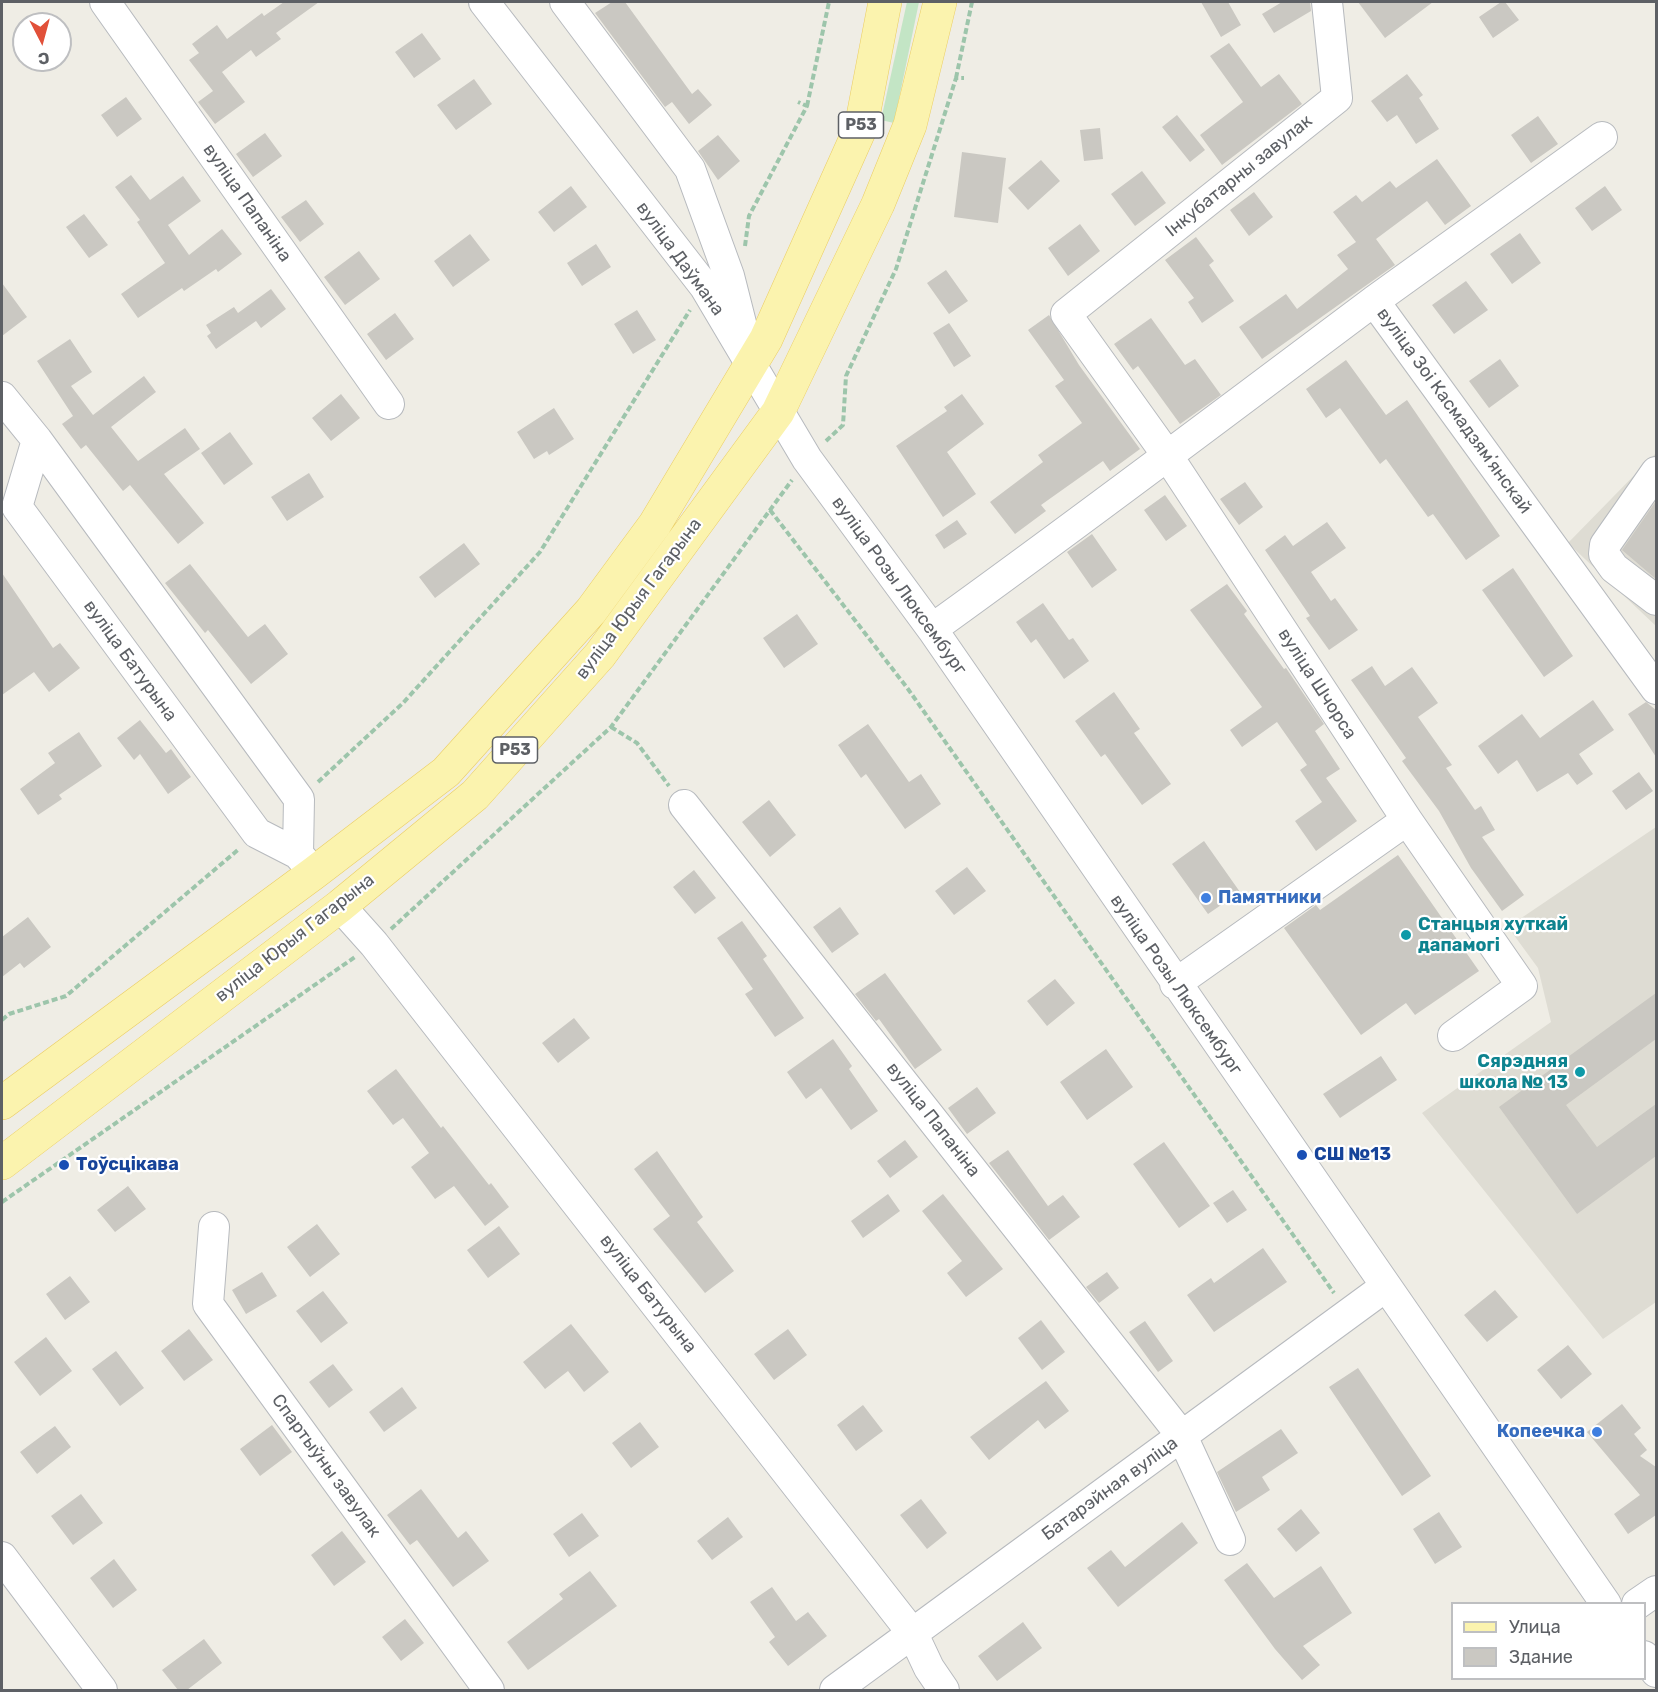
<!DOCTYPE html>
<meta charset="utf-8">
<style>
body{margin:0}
#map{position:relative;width:1658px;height:1692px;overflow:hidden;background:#efede5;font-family:Rubik,sans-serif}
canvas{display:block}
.frame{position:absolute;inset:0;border:3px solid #5d6065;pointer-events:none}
.legend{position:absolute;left:1451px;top:1602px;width:195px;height:78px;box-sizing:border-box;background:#fff;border:2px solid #bebfc1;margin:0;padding:8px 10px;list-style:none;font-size:18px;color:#5d6065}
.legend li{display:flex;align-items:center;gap:12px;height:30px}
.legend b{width:30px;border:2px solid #bebfc1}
.north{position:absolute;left:12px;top:12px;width:60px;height:60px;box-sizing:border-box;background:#fff;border:2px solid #bebfc1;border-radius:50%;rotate:174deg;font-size:16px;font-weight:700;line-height:24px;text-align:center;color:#5d6065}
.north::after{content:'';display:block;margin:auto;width:21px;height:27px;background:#e15039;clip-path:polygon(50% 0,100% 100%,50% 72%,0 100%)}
</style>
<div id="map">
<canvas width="1658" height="1692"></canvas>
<div class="frame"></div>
<ul class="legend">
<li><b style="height:8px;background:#fbf3ae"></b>Улица</li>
<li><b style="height:16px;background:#cac8c2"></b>Здание</li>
</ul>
<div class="north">С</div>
</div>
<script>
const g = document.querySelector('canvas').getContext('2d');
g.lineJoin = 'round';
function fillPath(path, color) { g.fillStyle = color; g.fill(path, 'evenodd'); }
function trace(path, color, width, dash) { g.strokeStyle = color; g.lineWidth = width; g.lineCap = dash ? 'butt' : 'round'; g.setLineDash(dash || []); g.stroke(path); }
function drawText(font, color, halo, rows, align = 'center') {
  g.font = font + ' Rubik,sans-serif'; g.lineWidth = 4.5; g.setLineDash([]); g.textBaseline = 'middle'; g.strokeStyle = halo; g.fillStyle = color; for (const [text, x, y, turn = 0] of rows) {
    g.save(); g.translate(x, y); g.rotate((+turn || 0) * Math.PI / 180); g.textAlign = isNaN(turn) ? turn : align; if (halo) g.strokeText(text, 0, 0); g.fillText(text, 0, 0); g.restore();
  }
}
const education = new Path2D(`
 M1656 453V626L1568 543Z
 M1656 827V1302L1603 1339 1422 1113 1551 1022 1538 968 1508 927Z`);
const green = new Path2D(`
 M907 2H919L894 123 881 120Z`);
const building = new Path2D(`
 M284 2H319L276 33 281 39 256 57 251 50 222 72 245 102 215 124 198 102 213 91 189 60 199 53 192 44 217 25 227 39 262 13 264 16Z
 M612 2H625L692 94 698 89 712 105 689 124 672 102 665 107 595 13Z
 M1201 2H1228L1241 25 1221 37Z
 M1282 2H1310L1311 11 1274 33 1262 14Z
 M1358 2H1433L1385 38Z
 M1501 2H1505L1519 20 1493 38 1479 17Z
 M422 33 441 59 414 78 395 52Z
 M1229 43 1261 87 1279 74 1302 104 1222 165 1200 135 1243 102 1210 56Z
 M1407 74 1423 95 1419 98 1439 129 1416 144 1397 115 1387 122 1371 101Z
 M474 79 492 104 456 130 437 105Z
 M126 97 142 119 117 137 101 115Z
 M1177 115 1205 150 1190 162 1162 127Z
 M1538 116 1558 144 1531 163 1511 135Z
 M1100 128 1103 159 1084 161 1080 130Z
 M265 133 282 156 253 177 236 154Z
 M718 135 740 161 718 180 698 151Z
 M962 152 1006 158 998 223 954 217Z
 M1437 159 1471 206 1445 225 1427 201 1376 239 1395 265 1262 359 1239 327 1286 294 1297 309 1348 269 1337 255 1356 242 1333 212 1356 195 1362 202 1390 181 1396 188Z
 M1041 160 1060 181 1028 210 1008 188Z
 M1142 171 1166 203 1135 226 1111 194Z
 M131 175 150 200 183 176 201 201 168 225 189 255 222 229 242 254 218 272 216 269 184 291 182 288 138 318 121 294 165 263 137 222 140 220 115 187Z
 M571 186 587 207 554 232 538 212Z
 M1605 186 1622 210 1592 231 1575 208Z
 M1254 192 1273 217 1249 236 1230 210Z
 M306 200 324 224 300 242 281 217Z
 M84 214 108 245 89 258 66 227Z
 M1080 224 1100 251 1068 276 1048 248Z
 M1520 233 1541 263 1512 284 1490 254Z
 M470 234 490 260 453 287 434 261Z
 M1196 237 1214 261 1209 265 1234 301 1202 323 1188 302 1194 298 1165 260Z
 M596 244 611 267 582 286 567 263Z
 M359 251 380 279 345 305 324 277Z
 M946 270 968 301 949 314 927 283Z
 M1466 281 1488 310 1454 334 1432 305Z
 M2 283 27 317 2 336Z
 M271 289 286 309 261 328 256 321 216 349 207 336 211 333 206 325 234 307 238 313Z
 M637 310 656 340 633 354 614 324Z
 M395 313 414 339 386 360 367 334Z
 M1049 315 1079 365 1140 449 1110 471 1103 461 1041 505 1046 511 1015 534 990 502 1043 462 1038 455 1082 423 1055 386 1064 380 1028 330Z
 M1151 318 1185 365 1195 359 1221 395 1180 424 1138 366 1133 370 1114 344Z
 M949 323 971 356 954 367 933 333Z
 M70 339 92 372 71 386 93 415 144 376 156 392 111 427 138 461 185 428 200 449 164 474 204 523 178 544 130 485 123 491 86 445 81 449 62 424 73 416 37 361Z
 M1500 359 1519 386 1489 408 1469 381Z
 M1346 360 1386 415 1407 400 1500 536 1466 560 1433 514 1428 517 1386 459 1380 464 1340 408 1326 418 1306 389Z
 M341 394 360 418 331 441 312 418Z
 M962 394 984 424 947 452 976 494 943 517 896 446 947 411 944 407Z
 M554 408 574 439 549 455 547 451 534 459 517 432Z
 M230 432 253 464 224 485 201 453Z
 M309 473 324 497 287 521 271 497Z
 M1245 482 1263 507 1239 525 1220 499Z
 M1165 495 1187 526 1166 541 1144 510Z
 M1656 501V579L1622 550Z
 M957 520 967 534 944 549 935 535Z
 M1327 522 1346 548 1311 572 1331 601 1335 598 1358 630 1329 650 1306 618 1310 616 1265 550 1285 535 1293 546Z
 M1092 534 1117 570 1092 588 1067 552Z
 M464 543 480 564 435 598 419 577Z
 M190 564 248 637 265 624 288 654 251 684 208 630 205 633 165 583Z
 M1513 568 1573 656 1544 677 1482 590Z
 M2 573 53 648 60 643 80 668 49 692 34 672 2 695Z
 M1227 584 1247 611 1244 614 1284 669 1286 668 1324 724 1315 731 1340 769 1326 778 1357 821 1316 851 1295 821 1322 802 1300 770 1307 765 1277 722 1242 747 1230 730 1262 707 1190 610Z
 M1043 603 1069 640 1073 638 1089 661 1064 679 1036 639 1031 643 1016 622Z
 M797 614 818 644 784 668 763 638Z
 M1372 666 1385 686 1412 667 1438 703 1418 717 1452 765 1446 768 1475 810 1481 806 1495 830 1482 837 1524 895 1502 911 1471 868 1439 811 1402 761 1406 758 1351 680Z
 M1114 692 1140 729 1134 733 1171 784 1142 805 1105 754 1101 757 1075 721Z
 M1593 700 1614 730 1579 754 1593 774 1577 785 1568 773 1537 792 1517 760 1498 774 1478 746 1522 714 1540 738Z
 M1646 702 1656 710V757L1628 714Z
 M140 720 166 753 171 749 191 777 168 794 140 754 134 760 117 738Z
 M868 724 909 782 921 774 941 804 905 829 866 774 861 778 838 745Z
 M79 732 102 766 59 795 62 799 38 815 20 789 55 763 48 753Z
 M1639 772 1653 791 1626 810 1612 791Z
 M769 800 796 835 770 857 742 822Z
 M1204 841 1240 892 1208 914 1172 864Z
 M1398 855 1479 971 1415 1015 1406 1003 1361 1035 1284 928 1316 905 1320 910Z
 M967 867 986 891 954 915 935 891Z
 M694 870 716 898 695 914 673 887Z
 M840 907 859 934 832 953 813 927Z
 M28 917 51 947 24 968 20 963 2 977V937Z
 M742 921 767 956 763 959 804 1018 775 1037 745 994 753 989 717 938Z
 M885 973 942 1050 915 1069 879 1019 876 1021 855 994Z
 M1055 979 1075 1003 1047 1026 1027 1001Z
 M1656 993V1039L1566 1105 1597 1147 1656 1104V1156L1577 1214 1499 1107Z
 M574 1018 590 1038 558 1063 542 1043Z
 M833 1039 852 1066 849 1069 878 1111 851 1130 821 1088 806 1099 787 1072Z
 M1106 1049 1133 1087 1087 1120 1060 1082Z
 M1381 1056 1397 1080 1340 1118 1323 1094Z
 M396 1069 441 1128 443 1126 489 1185 491 1183 509 1207 485 1226 454 1186 435 1199 411 1167 429 1153 403 1118 393 1125 367 1091Z
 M977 1087 996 1113 967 1134 948 1108Z
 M905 1140 918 1157 890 1178 877 1161Z
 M1164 1142 1210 1206 1179 1228 1133 1164Z
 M1008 1150 1048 1206 1063 1195 1080 1217 1049 1240 989 1163Z
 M657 1151 703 1217 697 1222 734 1271 705 1293 653 1229 670 1216 634 1169Z
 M128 1186 146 1209 115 1232 97 1210Z
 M1233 1190 1247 1210 1227 1223 1213 1203Z
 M888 1194 900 1211 863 1238 851 1221Z
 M943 1194 1003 1269 966 1297 947 1273 962 1261 922 1211Z
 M317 1224 340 1254 310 1277 287 1247Z
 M499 1226 520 1254 488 1278 467 1250Z
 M1263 1248 1287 1282 1214 1332 1187 1295 1211 1278 1214 1283Z
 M262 1272 277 1296 246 1314 232 1290Z
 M1107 1272 1119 1288 1099 1303 1086 1287Z
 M70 1276 90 1302 65 1320 46 1294Z
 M1495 1290 1518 1317 1487 1342 1464 1315Z
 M323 1291 348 1323 321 1343 296 1311Z
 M1041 1320 1065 1352 1042 1370 1018 1338Z
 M1145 1321 1173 1361 1158 1372 1129 1332Z
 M571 1324 609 1372 584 1392 568 1371 545 1389 523 1362Z
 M189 1329 213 1360 184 1381 161 1351Z
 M788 1329 807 1355 774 1380 754 1354Z
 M46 1337 72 1371 40 1396 14 1362Z
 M1568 1345 1592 1374 1561 1399 1537 1370Z
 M116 1351 144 1388 120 1406 92 1369Z
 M333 1364 353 1390 329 1408 309 1382Z
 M1358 1368 1431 1476 1402 1496 1329 1387Z
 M1046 1381 1069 1411 1045 1429 1038 1420 989 1460 970 1437Z
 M402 1387 417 1408 384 1432 369 1412Z
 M1622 1404 1641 1428 1634 1434 1647 1450 1640 1456 1656 1467V1515L1628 1534 1614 1514 1640 1495 1587 1432Z
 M863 1405 883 1431 856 1451 837 1425Z
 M640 1422 659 1447 631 1468 612 1443Z
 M272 1425 292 1452 260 1476 240 1449Z
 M55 1426 71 1447 37 1474 20 1452Z
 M1281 1429 1298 1453 1262 1477 1270 1490 1236 1512 1217 1472Z
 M421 1489 458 1538 466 1531 489 1561 453 1587 417 1540 410 1545 387 1515Z
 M81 1494 103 1523 73 1545 51 1516Z
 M921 1499 947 1533 927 1549 900 1515Z
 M1301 1509 1320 1533 1296 1552 1277 1529Z
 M1439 1512 1462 1547 1435 1564 1413 1529Z
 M582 1513 599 1536 569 1557 553 1534Z
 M728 1517 743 1537 712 1560 697 1541Z
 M1182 1522 1198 1543 1118 1607 1087 1568 1111 1550 1125 1567Z
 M342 1531 366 1562 334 1586 311 1555Z
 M114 1559 137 1590 113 1608 90 1578Z
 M1247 1563 1274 1598 1321 1566 1352 1613 1303 1646 1320 1665 1302 1680 1275 1649 1224 1580Z
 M590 1571 617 1606 528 1670 507 1642 563 1599 559 1594Z
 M772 1587 796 1621 808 1612 827 1636 788 1666 769 1642 775 1637 750 1602Z
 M405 1619 424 1643 401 1661 382 1637Z
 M1023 1622 1042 1648 997 1681 978 1656Z
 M204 1639 222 1663 187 1690H178L162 1670Z`);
const path = new Path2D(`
 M956 78 972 2
 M807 106 829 2
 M745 246 749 216 807 106 798 102
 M826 441 843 425 846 376 896 269 956 78H964
 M770 510 908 689 1334 1293
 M611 727 637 743 669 786
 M318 782 403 703 540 552 690 310
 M391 929 611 727 792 480
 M2 1020 9 1014 66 996 239 849
 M2 1202 355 957`);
const minor = new Path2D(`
 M105 2 389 404
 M484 2 705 287 807 459 932 629 1606 1604
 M565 2 690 169 729 276 744 335
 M1602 137 1374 301 1656 689
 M2 397 37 440 299 799 298 854
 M37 440 17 507 257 833 298 854 310 868
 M1656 472 1605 545 1604 554 1614 568 1656 600
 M932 629C1081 522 1227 411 1374 301
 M684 805 1182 1436 1230 1540
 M1407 820 1522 986 1453 1036
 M340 906 374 944 913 1634 929 1668 944 1690
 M1175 984 1407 820 1167 455 1066 314 1337 98 1327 2
 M214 1227 208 1304 489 1690
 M2 1557 102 1690
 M1637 1604 1656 1591
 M1644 1656 1656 1672
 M835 1690 1385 1287`);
const major = new Path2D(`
 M2 1103 314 873 446 772 591 611 655 524 766 339 861 127 885 2
 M2 1163 340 906 475 795 600 655 778 412 878 204 910 125 940 2`);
const markers = [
 [1206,898,6,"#3f7fe0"],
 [1406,935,6,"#0f9aa8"],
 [1580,1072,6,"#0f9aa8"],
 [1302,1155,6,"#1a4fb4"],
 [64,1165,6,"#1a4fb4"],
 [1597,1432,6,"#3f7fe0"]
];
const shields = [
 [861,125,45],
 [515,750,45]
];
const shieldNames = [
 ["Р53",861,125],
 ["Р53",515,750]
];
const streetNames = [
 ["Інкубатарны завулак",1239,176,-39],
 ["вуліца Папаніна",247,203,55],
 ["вуліца Даўмана",680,259,54],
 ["вуліца Зоі Касмадзямʼянскай",1454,411,54],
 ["вуліца Розы Люксембург",899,586,54],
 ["вуліца Юрыя Гагарына",639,599,-53],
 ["вуліца Батурына",130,661,54],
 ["вуліца Шчорса",1317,684,57],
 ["вуліца Юрыя Гагарына",295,938,-38],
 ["вуліца Розы Люксембург",1176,985,55],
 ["вуліца Папаніна",933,1120,52],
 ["вуліца Батурына",648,1294,52],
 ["Спартыўны завулак",326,1466,54],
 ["Батарэйная вуліца",1110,1489,-36]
];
const shopNames = [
 ["Памятники",1218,898],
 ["Копеечка",1585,1432,"right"]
];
const cultureNames = [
 ["Станцыя хуткай",1418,925],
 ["дапамогі",1418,946],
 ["Сярэдняя",1568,1062,"right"],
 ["школа № 13",1568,1083,"right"]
];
const transitNames = [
 ["СШ №13",1314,1155],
 ["Тоўсцікава",76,1165]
];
fillPath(education, '#dedcd3');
fillPath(green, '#c3e5c5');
fillPath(building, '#cac8c2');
trace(minor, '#b7babe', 32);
trace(major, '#ebcd62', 34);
trace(path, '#9dc5ab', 4, [6, 3]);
trace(minor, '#fff', 30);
trace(major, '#fbf3ae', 33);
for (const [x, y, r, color] of markers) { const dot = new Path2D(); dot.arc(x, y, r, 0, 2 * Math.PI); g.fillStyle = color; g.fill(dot); trace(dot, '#fff', 2); }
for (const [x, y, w] of shields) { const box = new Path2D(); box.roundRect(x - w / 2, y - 13, w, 26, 4.5); g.fillStyle = '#fff'; g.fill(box); trace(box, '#5d6065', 1.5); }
drawText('bold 16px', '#5d6065', null, shieldNames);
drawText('18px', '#5d6065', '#fff', streetNames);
drawText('bold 18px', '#366cbe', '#fff', shopNames, 'left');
drawText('bold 18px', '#0d838f', '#fff', cultureNames, 'left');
drawText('bold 18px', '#164399', '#fff', transitNames, 'left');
</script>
